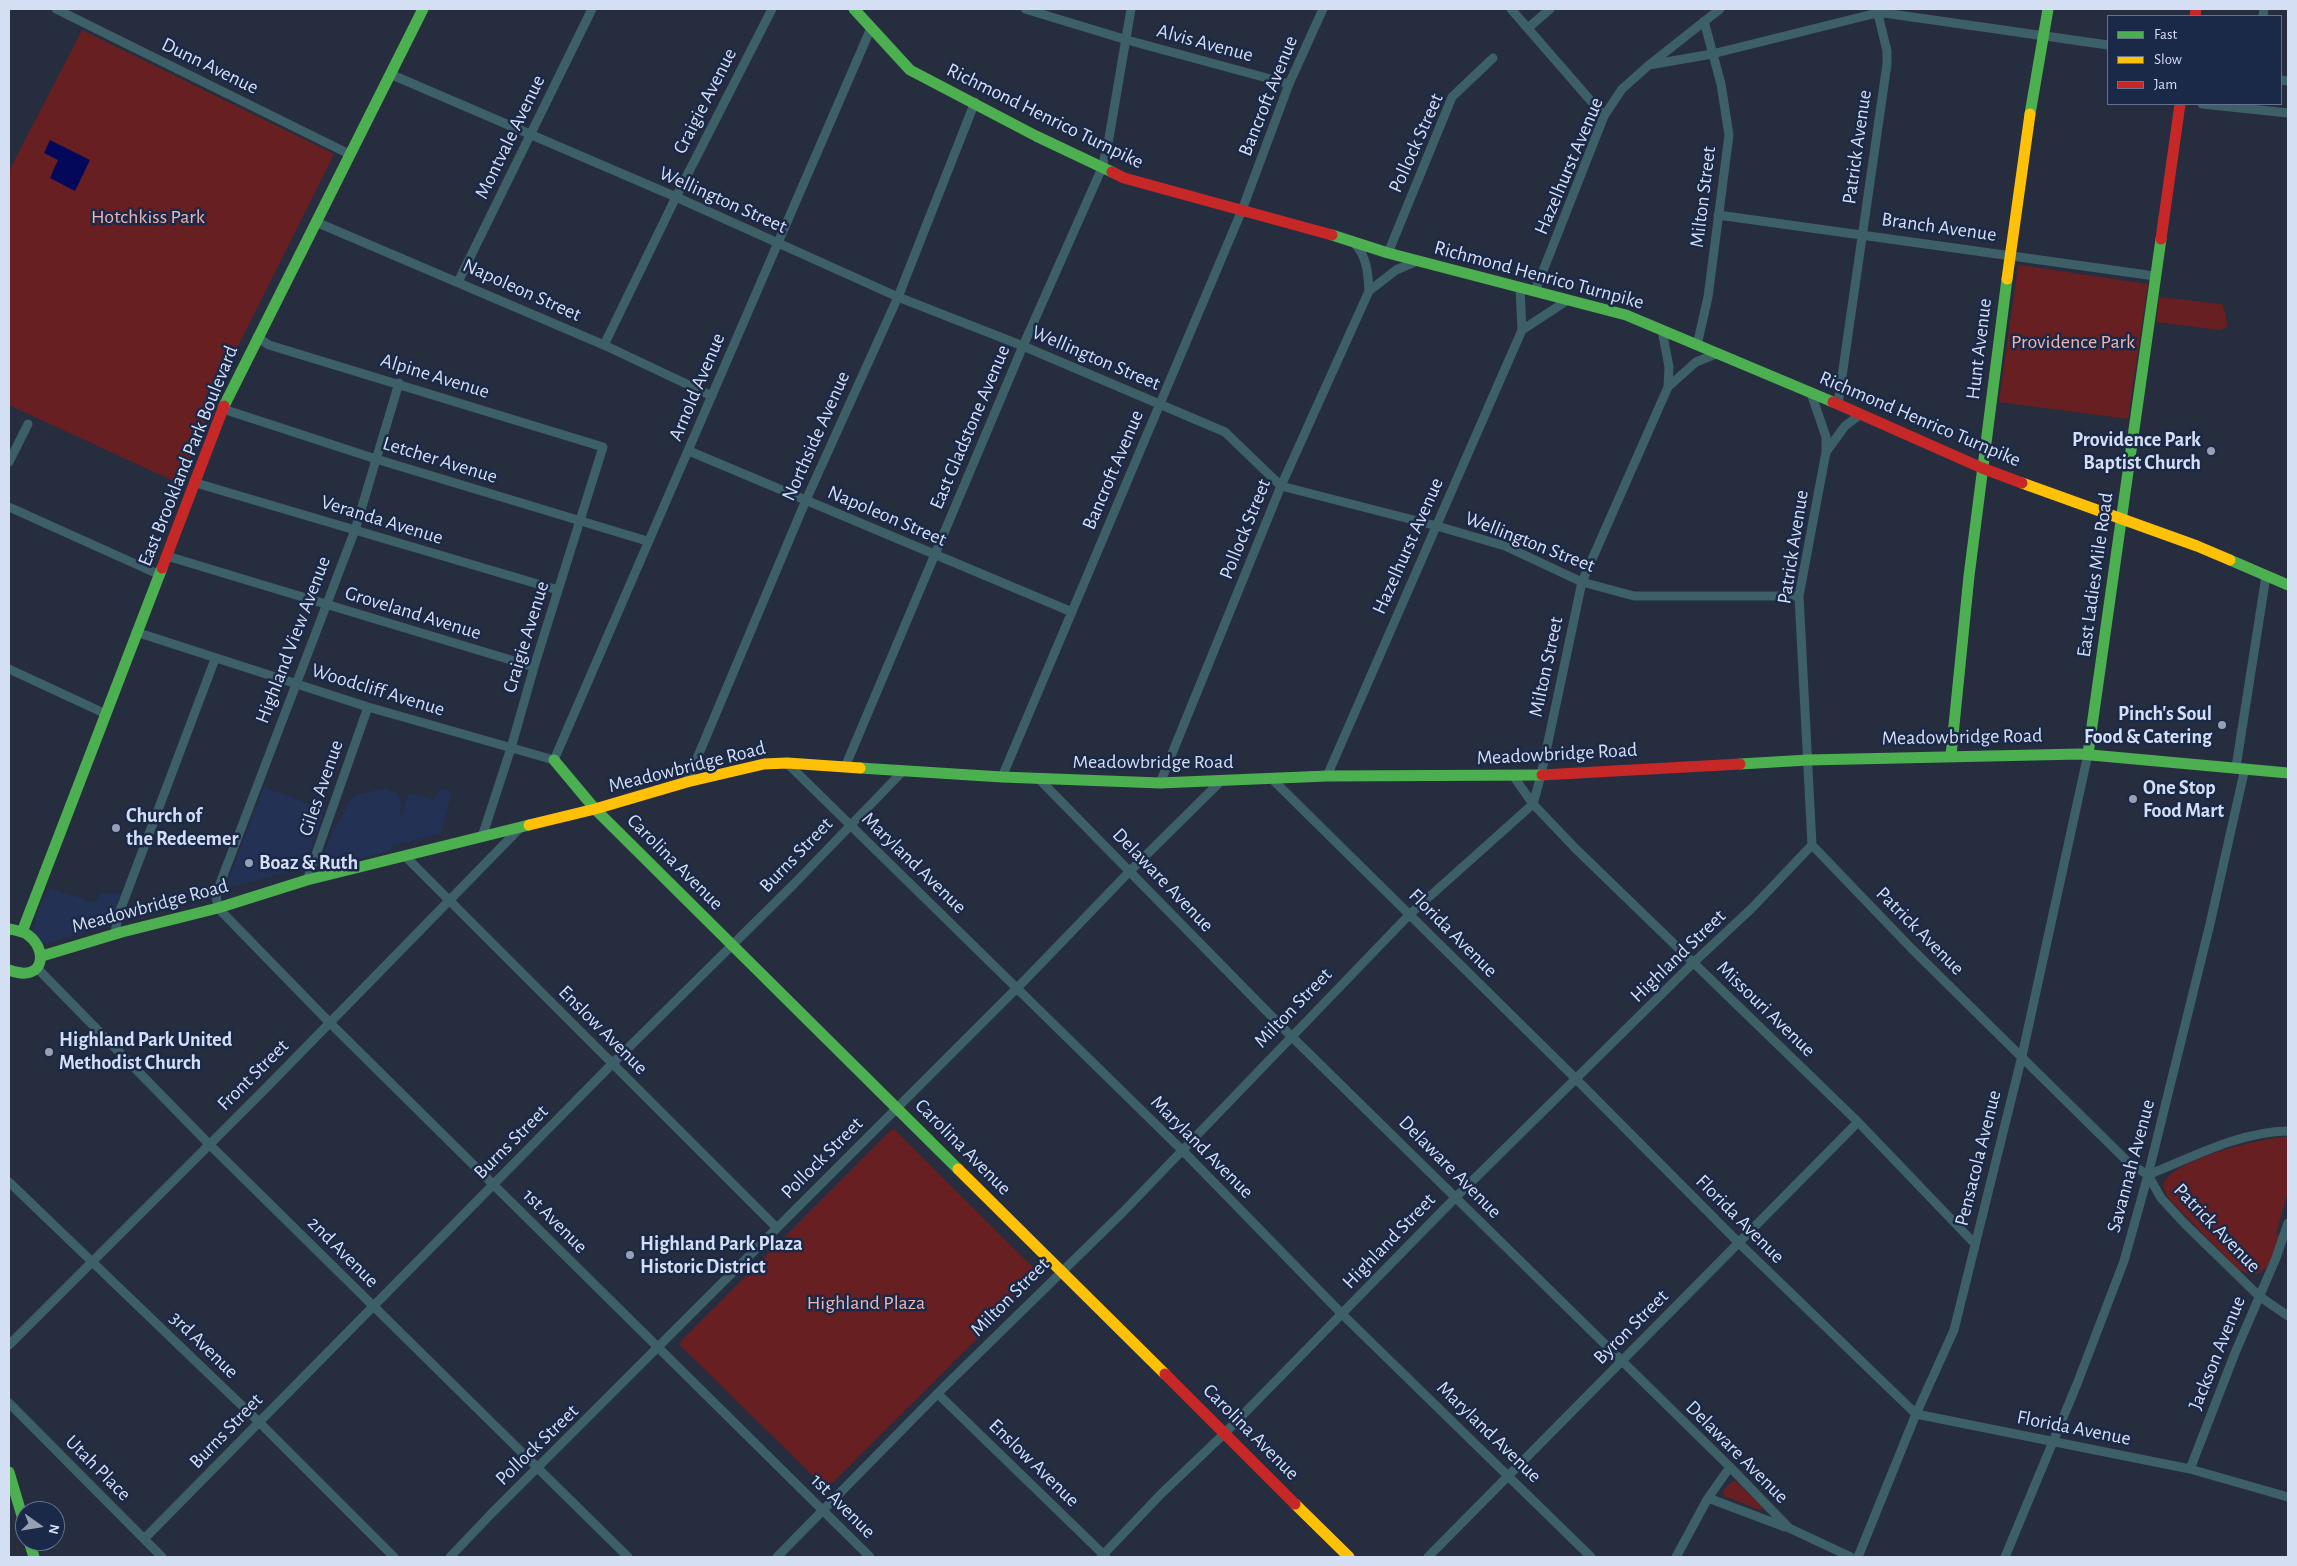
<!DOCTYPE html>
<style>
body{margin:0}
#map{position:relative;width:2297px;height:1566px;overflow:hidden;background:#262d3e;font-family:"Alegreya Sans",sans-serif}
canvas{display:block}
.frame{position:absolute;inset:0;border:10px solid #d5dff3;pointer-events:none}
.legend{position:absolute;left:2107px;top:15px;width:175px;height:90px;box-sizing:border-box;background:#1b2948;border:1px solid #65728c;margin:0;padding:6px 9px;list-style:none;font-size:15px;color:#d5dff3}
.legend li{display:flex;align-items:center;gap:10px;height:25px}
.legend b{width:25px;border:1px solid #65728c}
.north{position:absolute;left:15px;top:1501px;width:50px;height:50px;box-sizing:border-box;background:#1b2948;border:1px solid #65728c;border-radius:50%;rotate:103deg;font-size:14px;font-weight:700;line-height:20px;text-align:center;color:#d5dff3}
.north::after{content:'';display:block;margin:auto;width:18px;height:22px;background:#98a1b4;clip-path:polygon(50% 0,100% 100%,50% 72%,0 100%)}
</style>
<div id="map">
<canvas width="2297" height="1566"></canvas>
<div class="frame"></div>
<ul class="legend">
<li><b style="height:6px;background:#4caf50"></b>Fast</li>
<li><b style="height:6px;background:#ffc107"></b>Slow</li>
<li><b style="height:6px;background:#c62828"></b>Jam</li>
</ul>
<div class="north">N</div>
</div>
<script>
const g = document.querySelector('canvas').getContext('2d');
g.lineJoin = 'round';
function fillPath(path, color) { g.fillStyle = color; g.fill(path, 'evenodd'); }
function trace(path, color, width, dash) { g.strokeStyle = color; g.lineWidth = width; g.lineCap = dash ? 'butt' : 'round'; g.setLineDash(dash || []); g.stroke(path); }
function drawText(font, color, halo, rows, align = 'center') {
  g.font = font + ' "Alegreya Sans",sans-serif'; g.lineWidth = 5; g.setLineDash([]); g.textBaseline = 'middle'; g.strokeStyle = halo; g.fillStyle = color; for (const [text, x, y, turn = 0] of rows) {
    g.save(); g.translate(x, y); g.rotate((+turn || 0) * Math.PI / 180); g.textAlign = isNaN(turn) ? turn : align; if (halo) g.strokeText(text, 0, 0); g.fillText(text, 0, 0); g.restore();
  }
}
const built = new Path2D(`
 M264 787 325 810 303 868 231 887 227 883Z
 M384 788 398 794 402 804 399 816 402 815 409 793 433 800 441 788 452 792 441 833 392 846 390 851 324 867 322 860 332 833 353 796Z
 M50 888 95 903 100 894 122 893 109 926 44 944 31 936 39 908Z`);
const green = new Path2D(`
 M82 30 334 154 222 378 180 484 9 405V171Z
 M2020 265 2148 284 2128 419 1999 402 2018 266Z
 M2159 297 2222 304 2226 314 2227 327 2220 330 2156 322Z
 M894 1129 1039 1273V1277L826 1489 680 1345 681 1341 891 1130Z
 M2288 1137V1192L2276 1234 2281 1236C2273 1254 2265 1288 2238 1269L2170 1200C2166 1194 2160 1186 2166 1179 2182 1158 2262 1137 2288 1137Z
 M1734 1480 1762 1506V1509L1759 1510 1724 1496 1723 1490Z`);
const water = new Path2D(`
 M50 140 90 160 75 191 50 178 58 160 44 153Z`);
const street = new Path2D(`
 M56 9 349 154
 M1025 9 1127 40 1289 84
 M1511 9 1604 116
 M2263 16 2264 9
 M1528 28 1550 9
 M1649 65 1712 54 1873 14 1884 13 2108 45
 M390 74 676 197 898 297 1023 346 1225 432 1281 486 1437 526 1505 546 1582 582 1634 596H1799
 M2281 80 2288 81
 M2202 104 2288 113
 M1718 215 2155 276
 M316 222 604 345 712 396
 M1355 244C1367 257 1368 273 1369 291
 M1388 253 1452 97 1493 58
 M458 282 592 9
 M1535 291 1604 116 1622 89 1649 65 1720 9
 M1522 330 1568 300
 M257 337 269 345 603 447 534 667 511 748 482 837
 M604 345 676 197 772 9
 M1697 345 1708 297 1729 135 1721 84 1704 21
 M399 383 355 530 216 894 218 908 330 1023 870 1557
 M1668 387 1696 362 1716 354
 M1811 393 1826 437V452L1799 596 1812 845 1912 949 2129 1163 2148 1175 2161 1198 2185 1224 2259 1296 2288 1316
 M1838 404 1887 64V51L1878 14
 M223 409 376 459 647 541
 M689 451 1072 612
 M1826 452 1845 426 1861 414
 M9 462 28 424
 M196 483 558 590
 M9 507 160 575
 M167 556 534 667
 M136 632 368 707 554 760 871 28
 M9 669 106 714
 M787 763 1187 1155 1342 1314 1591 1557
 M845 767 1023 346 1102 168 1109 138 1131 9
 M2236 767 2266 576
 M1327 776 1522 330 1520 287
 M1002 777 1242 210 1289 84 1323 9
 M1514 777 1533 804 1576 849 1858 1122 1974 1243
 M1271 778 1571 1074 1739 1243 1916 1414 2190 1469 2288 1497
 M1039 779 1287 1032 1730 1467 1789 1528 1851 1557
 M687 782 806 500 898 297 975 102
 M1160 783 1281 486 1369 291 1396 270 1417 261
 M405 856 777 1228
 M307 880 368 707
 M115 933 118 916 215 659
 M37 968 209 1144 628 1557
 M2148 1175C2193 1157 2238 1132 2288 1131
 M9 1182 259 1422 394 1557
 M9 1345 268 1086 520 828
 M938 1394 1106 1557
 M9 1403 162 1557
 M2190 1469 2235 1353 2276 1258 2288 1223
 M1708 1498 1785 1527
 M144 1539 612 1064 794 884 903 771
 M450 1557 491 1514 1025 980 1130 871 1219 783
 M777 1557 940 1391 1123 1212 1410 914 1533 804 1541 775 1582 582 1668 387 1669 367 1662 330
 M1101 1557 1161 1494 1225 1433 1456 1197 1692 964 1752 908 1812 845
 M1428 1557 1858 1122
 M1676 1557 1708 1498 1730 1467
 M1858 1557 1916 1414 1954 1330 2022 1056 2088 754
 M2005 1557 2077 1384 2124 1261 2148 1175 2210 924 2245 768`);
const fast = new Path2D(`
 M854 9 910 70 1036 136 1112 172
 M2030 114 2048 9
 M1332 235 1388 253 1626 315 1833 402
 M224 406 423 9
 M2230 560 2288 585
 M2088 754 2161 239
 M1951 755 1969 576 2007 279
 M554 760 595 809 958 1169
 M1740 764 1808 760 2080 754 2288 773
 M860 768 1002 777 1160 783 1327 776 1542 775
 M9 929C14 930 20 931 25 933 49 947 46 984 9 970
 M22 932 162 568
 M42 956 122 932 218 908 307 880 529 825
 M9 1472 25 1526
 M29 1541 34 1557`);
const slow = new Path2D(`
 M2007 279 2030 114
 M2022 483 2197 546 2230 560
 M529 825 595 809 687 782 764 764 787 763 860 768
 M958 1169 1165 1374
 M1295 1504 1349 1557`);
const jam = new Path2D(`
 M2195 16 2196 9
 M1112 172 1124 178 1332 235
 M2161 239 2180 104
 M1833 402 1982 468 2022 483
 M162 568 224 406
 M1542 775 1740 764
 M1165 1374 1295 1504`);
const markers = [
 [2211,451,5,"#98a1b4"],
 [2222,725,5,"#98a1b4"],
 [2133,799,5,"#98a1b4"],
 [116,828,5,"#98a1b4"],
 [249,863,5,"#98a1b4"],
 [49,1052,5,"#98a1b4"],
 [630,1255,5,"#98a1b4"]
];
const streetNames = [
 ["Alvis Avenue",1205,43,15],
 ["Dunn Avenue",210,66,26],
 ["Bancroft Avenue",1268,96,-68],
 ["Craigie Avenue",705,101,-63],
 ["Richmond Henrico Turnpike",1045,116,26],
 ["Montvale Avenue",510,137,-64],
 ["Pollock Street",1416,143,-66],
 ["Patrick Avenue",1857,147,-82],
 ["Hazelhurst Avenue",1569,166,-67],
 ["Milton Street",1703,197,-83],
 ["Wellington Street",723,200,24],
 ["Branch Avenue",1939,227,8],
 ["Richmond Henrico Turnpike",1539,275,15],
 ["Napoleon Street",522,290,24],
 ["Hunt Avenue",1979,349,-83],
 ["Wellington Street",1096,358,23],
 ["Alpine Avenue",435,376,17],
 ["Arnold Avenue",697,387,-67],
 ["Richmond Henrico Turnpike",1920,419,23],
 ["East Gladstone Avenue",970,427,-67],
 ["Northside Avenue",816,436,-66],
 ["East Brookland Park Boulevard",188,456,-68],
 ["Letcher Avenue",440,460,17],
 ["Bancroft Avenue",1113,470,-67],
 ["Napoleon Street",887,516,23],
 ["Veranda Avenue",382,520,17],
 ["Pollock Street",1245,529,-68],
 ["Wellington Street",1530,542,21],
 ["Hazelhurst Avenue",1408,546,-66],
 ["Patrick Avenue",1793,547,-81],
 ["East Ladies Mile Road",2095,575,-82],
 ["Groveland Avenue",413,613,17],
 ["Craigie Avenue",526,637,-73],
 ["Highland View Avenue",293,640,-69],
 ["Milton Street",1546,667,-78],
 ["Woodcliff Avenue",378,690,17],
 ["Meadowbridge Road",1962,737,-1],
 ["Meadowbridge Road",1557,754,-3],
 ["Meadowbridge Road",1153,762],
 ["Meadowbridge Road",687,767,-14],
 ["Giles Avenue",321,788,-71],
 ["Burns Street",796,855,-46],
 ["Carolina Avenue",675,862,45],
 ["Maryland Avenue",914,863,44],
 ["Delaware Avenue",1163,880,46],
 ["Meadowbridge Road",150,906,-15],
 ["Patrick Avenue",1920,931,45],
 ["Florida Avenue",1453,933,45],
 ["Highland Street",1678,956,-44],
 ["Milton Street",1293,1008,-46],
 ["Missouri Avenue",1766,1009,44],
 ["Enslow Avenue",603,1030,45],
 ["Front Street",253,1075,-45],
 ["Burns Street",511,1142,-45],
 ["Carolina Avenue",963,1147,45],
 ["Maryland Avenue",1202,1147,45],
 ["Pollock Street",822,1158,-45],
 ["Pensacola Avenue",1978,1158,-76],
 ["Savannah Avenue",2131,1166,-75],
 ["Delaware Avenue",1450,1167,45],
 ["Florida Avenue",1740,1219,45],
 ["1st Avenue",555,1221,45],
 ["Patrick Avenue",2217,1228,46],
 ["Highland Street",1389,1241,-46],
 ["2nd Avenue",343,1252,45],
 ["Milton Street",1010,1297,-45],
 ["Byron Street",1631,1327,-45],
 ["3rd Avenue",204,1345,44],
 ["Jackson Avenue",2217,1353,-68],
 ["Florida Avenue",2074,1428,11],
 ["Burns Street",226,1431,-46],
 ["Carolina Avenue",1251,1432,45],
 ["Maryland Avenue",1489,1432,44],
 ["Pollock Street",537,1445,-44],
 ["Delaware Avenue",1737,1452,45],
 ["Enslow Avenue",1034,1463,44],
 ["Utah Place",98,1468,45],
 ["1st Avenue",843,1506,45]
];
const parkNames = [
 ["Hotchkiss Park",148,217],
 ["Providence Park",2073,342],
 ["Highland Plaza",866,1303]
];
const poiNames = [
 ["Providence Park",2201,440,"right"],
 ["Baptist Church",2201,463,"right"],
 ["Pinch's Soul",2212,714,"right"],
 ["Food & Catering",2212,737,"right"],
 ["One Stop",2143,788],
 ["Food Mart",2143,811],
 ["Church of",126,816],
 ["the Redeemer",126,839],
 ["Boaz & Ruth",259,863],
 ["Highland Park United",59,1040],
 ["Methodist Church",59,1063],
 ["Highland Park Plaza",640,1244],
 ["Historic District",640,1267]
];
fillPath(built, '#223154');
fillPath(green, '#671f22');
fillPath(water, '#03085b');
trace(street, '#3d6068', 9);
trace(fast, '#4caf50', 11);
trace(slow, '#ffc107', 11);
trace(jam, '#c62828', 11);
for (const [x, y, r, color] of markers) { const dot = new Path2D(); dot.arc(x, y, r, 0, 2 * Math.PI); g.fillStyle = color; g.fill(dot); trace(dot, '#1b2948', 2); }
drawText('20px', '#d5dff3', '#1b2948', streetNames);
drawText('20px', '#f0b4af', '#1b2948', parkNames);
drawText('bold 20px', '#d5dff3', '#1b2948', poiNames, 'left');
</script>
